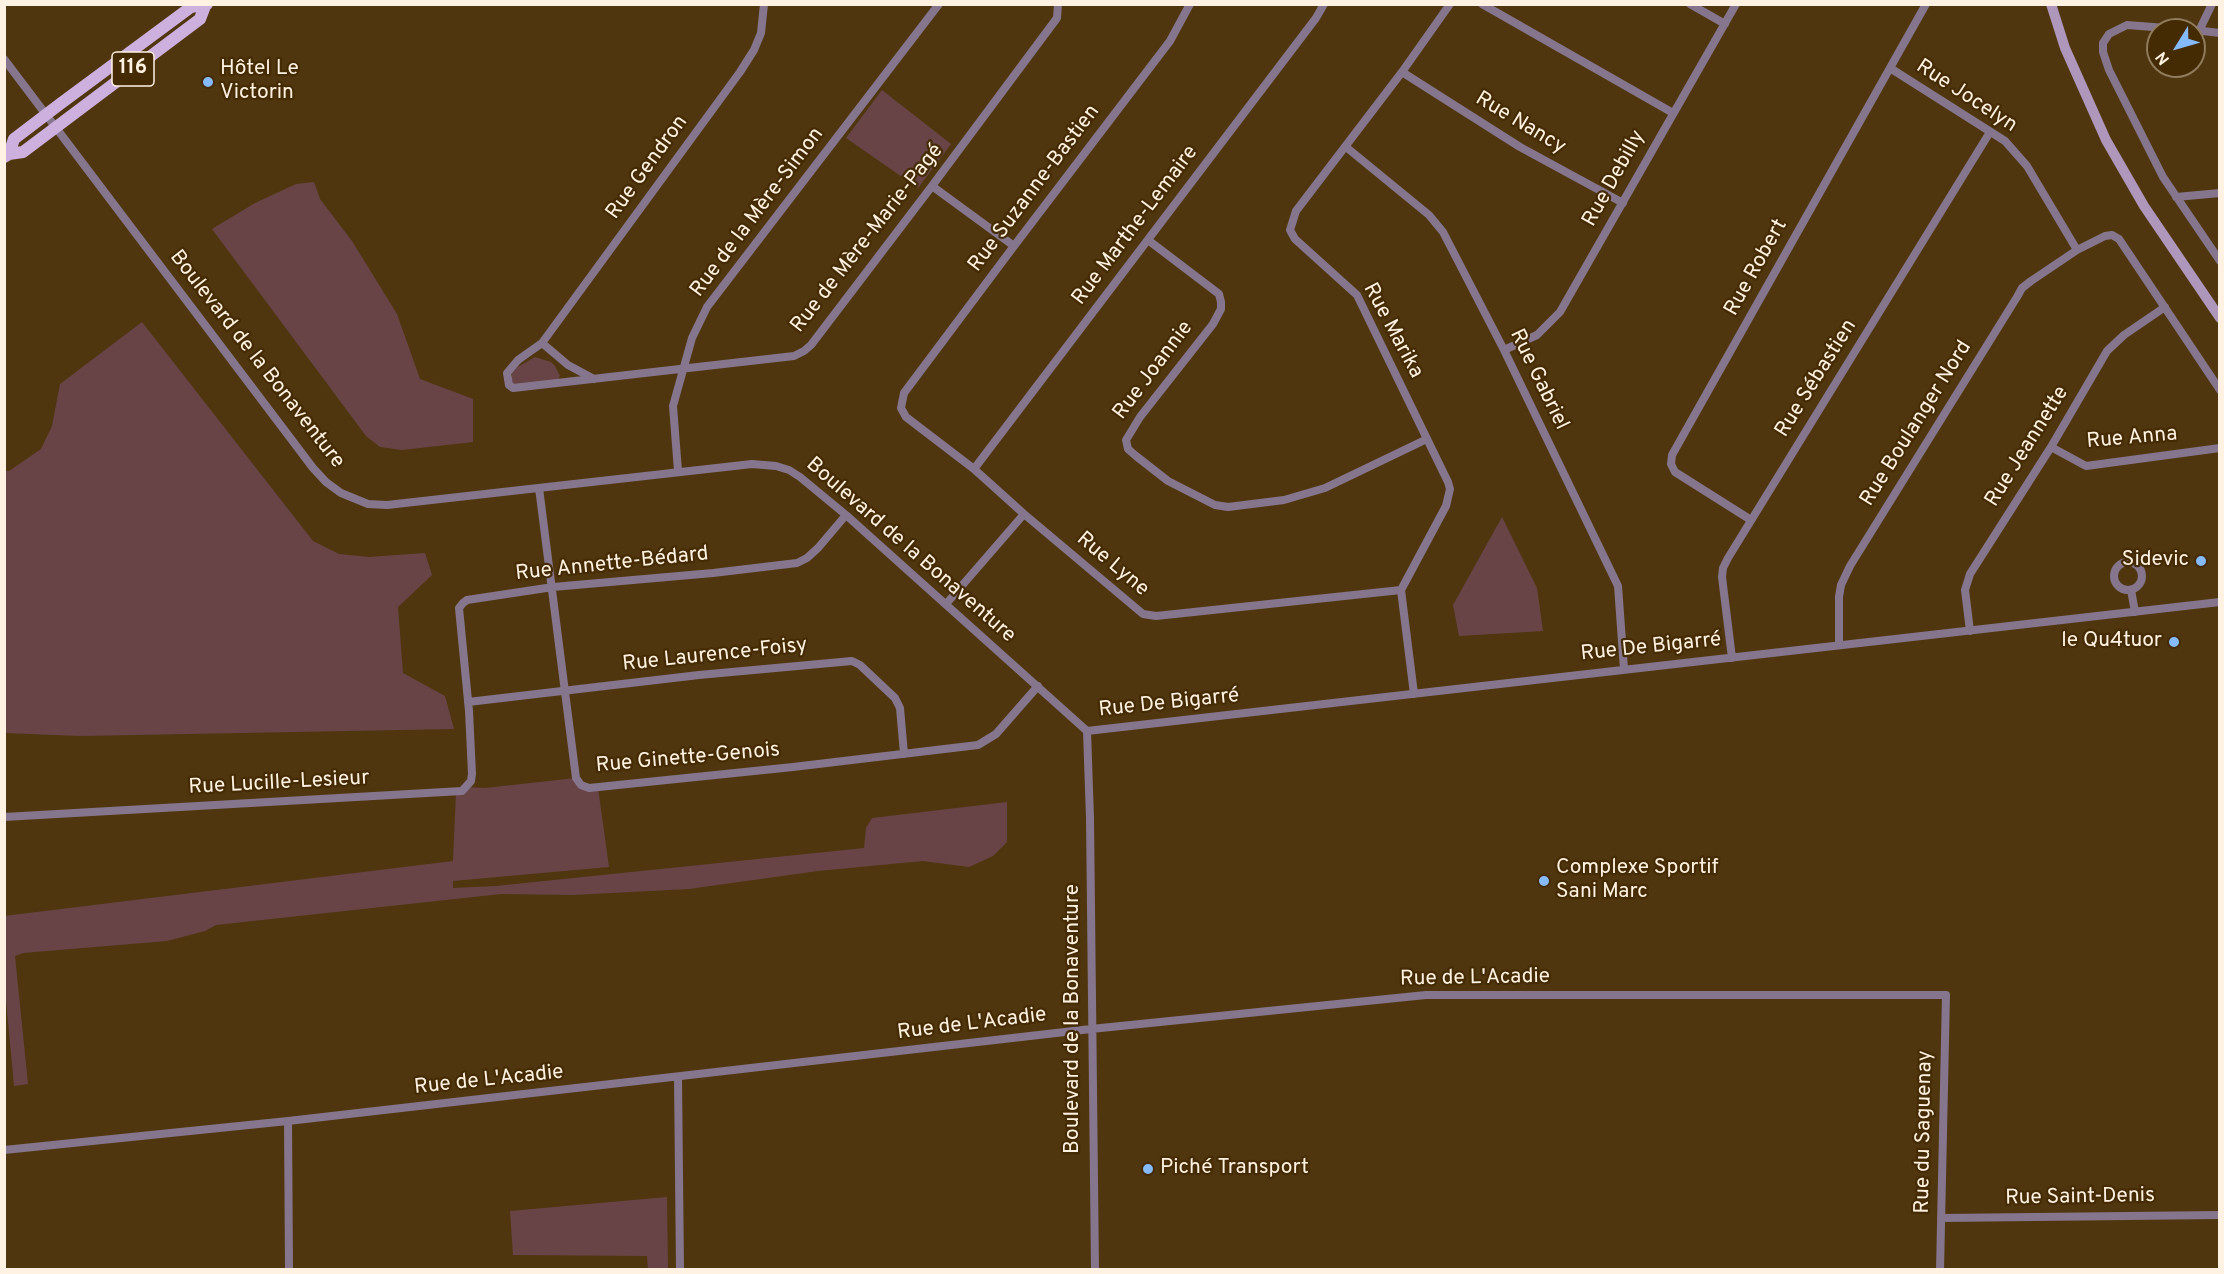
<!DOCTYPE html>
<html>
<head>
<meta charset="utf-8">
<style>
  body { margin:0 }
  #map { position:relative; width:2224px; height:1274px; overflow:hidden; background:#50360f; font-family:Overpass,sans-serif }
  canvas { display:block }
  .frame { position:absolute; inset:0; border:6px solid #fff2e3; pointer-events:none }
  .north { position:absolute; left:2146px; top:18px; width:60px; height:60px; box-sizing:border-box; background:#452b03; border:2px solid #8f7b5d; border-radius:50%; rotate:233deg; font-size:16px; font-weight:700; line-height:24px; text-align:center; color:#fff2e3 }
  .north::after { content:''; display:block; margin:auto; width:21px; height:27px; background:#85bbfb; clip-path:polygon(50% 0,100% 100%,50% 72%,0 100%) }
</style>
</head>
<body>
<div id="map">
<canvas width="2224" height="1274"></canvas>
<div class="frame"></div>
<div class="north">N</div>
</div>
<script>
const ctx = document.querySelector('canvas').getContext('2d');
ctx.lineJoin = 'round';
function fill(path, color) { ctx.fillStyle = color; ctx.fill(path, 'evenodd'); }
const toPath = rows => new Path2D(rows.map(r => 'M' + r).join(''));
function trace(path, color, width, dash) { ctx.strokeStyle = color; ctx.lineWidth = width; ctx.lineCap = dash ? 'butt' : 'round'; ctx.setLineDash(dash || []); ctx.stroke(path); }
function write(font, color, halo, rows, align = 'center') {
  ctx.font = font + ' Overpass,sans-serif'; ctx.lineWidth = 4.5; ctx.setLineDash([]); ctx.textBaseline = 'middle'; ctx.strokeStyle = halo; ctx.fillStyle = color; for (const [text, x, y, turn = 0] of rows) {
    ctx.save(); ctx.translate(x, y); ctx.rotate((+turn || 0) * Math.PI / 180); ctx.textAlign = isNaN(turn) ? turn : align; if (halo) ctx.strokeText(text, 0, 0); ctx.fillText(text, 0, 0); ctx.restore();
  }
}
const green = toPath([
  [882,90,951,144,918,188,846,138],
  [314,182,320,199,352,241,397,314,420,379,473,399,473,442,402,450,380,447,366,436,212,229,255,203,296,184],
  [142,322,313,541,339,554,369,557,425,553,432,575,398,607,403,673,445,696,454,729,80,736,5,733,5,471,9,471,41,449,52,426,60,384],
  [535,357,551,362,555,366,560,376,558,379,514,385,511,381,512,373,516,368],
  [1502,517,1537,588,1543,631,1459,636,1453,605],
  [576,778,581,785,598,788,609,867,453,881,453,888,496,886,864,848,866,828,872,818,1007,802,1007,842,993,856,969,867,923,861,818,871,689,889,572,895,501,894,216,925,205,931,167,941,23,953,15,956,28,1084,14,1086,5,989,4,916,453,861,456,793,467,787,485,788],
  [667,1197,668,1269,648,1269,647,1256,513,1255,510,1211]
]);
const street = toPath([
  [764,4,761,33,754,50,740,72,542,343,518,360,507,373,509,385,513,388,794,356,804,351,811,345,932,186,1057,18,1058,4],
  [1190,4,1170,41,1014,246,904,393,901,408,906,417,974,469,1024,514,1143,614,1156,616,1401,590],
  [1482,4,1673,113],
  [1690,4,1725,24],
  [2192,30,2127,25,2109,34,2103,43,2103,52,2109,70,2163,177,2220,261],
  [2194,30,2220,33],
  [2199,31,2212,4],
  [4,59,313,468,326,482,341,493,368,504,387,505,752,464,776,466,789,470,800,477,846,515,1087,731,1090,818,1095,1270],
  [1890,68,2005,141,2027,166,2077,250],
  [1402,72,1520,147,1623,203],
  [1346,147,1429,215,1443,232,1504,350,1618,586,1624,669],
  [932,186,1014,246],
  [2176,197,2220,193],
  [1148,240,1219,294,1221,302,1221,309,1213,324,1140,417,1126,440,1128,449,1136,456,1168,481,1215,505,1228,507,1284,500,1325,488,1427,439],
  [542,343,568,365,594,379],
  [1504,350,1537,335,1560,312,1736,4],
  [2051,447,2086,466,2220,448],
  [974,469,1316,18,1324,4],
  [678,471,673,406,692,338,707,307,939,4],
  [539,488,576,778,581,785,589,788,793,767,978,745,996,734,1038,686],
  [1751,520,1675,472,1671,464,1672,455,1926,4],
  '2114 576a14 14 0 1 1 28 0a14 14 0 1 1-28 0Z',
  [2131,590,2135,612],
  [946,604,1024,514],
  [1970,631,1965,590,1970,574,2051,447,2107,351,2124,335,2165,307],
  [1839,645,1839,597,1841,585,1850,566,2017,297,2022,288,2031,281,2077,250,2105,236,2112,235,2119,239,2220,390],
  [1732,658,1722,577,1723,568,1728,558,1990,132],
  [1414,694,1401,590,1446,506,1450,489,1448,482,1357,295,1295,239,1290,230,1296,211,1402,72,1450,4],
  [468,702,699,675,852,661,860,665,895,698,900,708,904,754],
  [1087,731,2220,602],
  [4,817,462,791,471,781,472,774,469,711,459,608,463,603,467,600,553,587,713,573,797,563,807,558,818,548,846,515],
  [678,1078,680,1270],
  [288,1121,289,1270],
  [4,1150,288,1121,1091,1029,1426,995,1946,995,1940,1270],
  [1941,1218,2220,1215]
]);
const secondary = toPath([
  [2051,4,2065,48,2106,140,2144,206,2220,318]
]);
const primary = toPath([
  [9,154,14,139,60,104,191,7,207,4],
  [4,157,9,154,23,152,200,19,205,6]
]);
const markers = [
  [208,82,6,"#85bbfb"],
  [2201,561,6,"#85bbfb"],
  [2174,642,6,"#85bbfb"],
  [1544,881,6,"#85bbfb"],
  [1148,1169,6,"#85bbfb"]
];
const shields = [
  [133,69,42]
];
const shieldNames = [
  ["116",133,69]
];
const poiNames = [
  ["Hôtel Le",220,70],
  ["Victorin",220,94],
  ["Sidevic",2189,561,"right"],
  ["le Qu4tuor",2162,642,"right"],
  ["Complexe Sportif",1556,869],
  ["Sani Marc",1556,893],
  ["Piché Transport",1160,1169]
];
const streetNames = [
  ["Rue Jocelyn",1966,97,33],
  ["Rue Nancy",1520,124,31],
  ["Rue Gendron",648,168,-54],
  ["Rue Debilly",1615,179,-61],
  ["Rue Suzanne-Bastien",1035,189,-53],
  ["Rue de la Mère-Simon",758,213,-53],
  ["Rue Marthe-Lemaire",1136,226,-53],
  ["Rue de Mère-Marie-Pagé",868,239,-52],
  ["Rue Robert",1757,268,-61],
  ["Rue Marika",1392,331,62],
  ["Boulevard de la Bonaventure",256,360,52],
  ["Rue Joannie",1154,371,-53],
  ["Rue Sébastien",1817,379,-58],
  ["Rue Gabriel",1538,380,64],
  ["Rue Boulanger Nord",1917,424,-58],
  ["Rue Anna",2132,439,-5],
  ["Rue Jeannette",2028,447,-58],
  ["Boulevard de la Bonaventure",910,551,41],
  ["Rue Annette-Bédard",612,565,-6],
  ["Rue Lyne",1112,565,40],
  ["Rue De Bigarré",1651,648,-6],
  ["Rue Laurence-Foisy",715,656,-6],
  ["Rue De Bigarré",1169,704,-6],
  ["Rue Ginette-Genois",688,759,-5],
  ["Rue Lucille-Lesieur",279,784,-3],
  ["Rue de L'Acadie",1475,979,-1],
  ["Boulevard de la Bonaventure",1074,1019,-90],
  ["Rue de L'Acadie",972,1025,-7],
  ["Rue de L'Acadie",489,1081,-6],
  ["Rue du Saguenay",1925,1132,-89],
  ["Rue Saint-Denis",2080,1198,-1]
];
fill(green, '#684447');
trace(street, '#85768d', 8);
trace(secondary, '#ae97bb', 10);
trace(primary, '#cdb0de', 12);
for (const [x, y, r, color] of markers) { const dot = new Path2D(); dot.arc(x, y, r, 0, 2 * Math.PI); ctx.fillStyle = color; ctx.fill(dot); trace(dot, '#452b03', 2); }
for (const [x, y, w] of shields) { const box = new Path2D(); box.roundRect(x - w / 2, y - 17, w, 34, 4.5); ctx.fillStyle = '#452b03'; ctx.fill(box); trace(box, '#fff2e3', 1.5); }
write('bold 20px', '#fff2e3', null, shieldNames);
write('21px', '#fff2e3', '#452b03', poiNames, 'left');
write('21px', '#fff2e3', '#452b03', streetNames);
</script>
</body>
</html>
